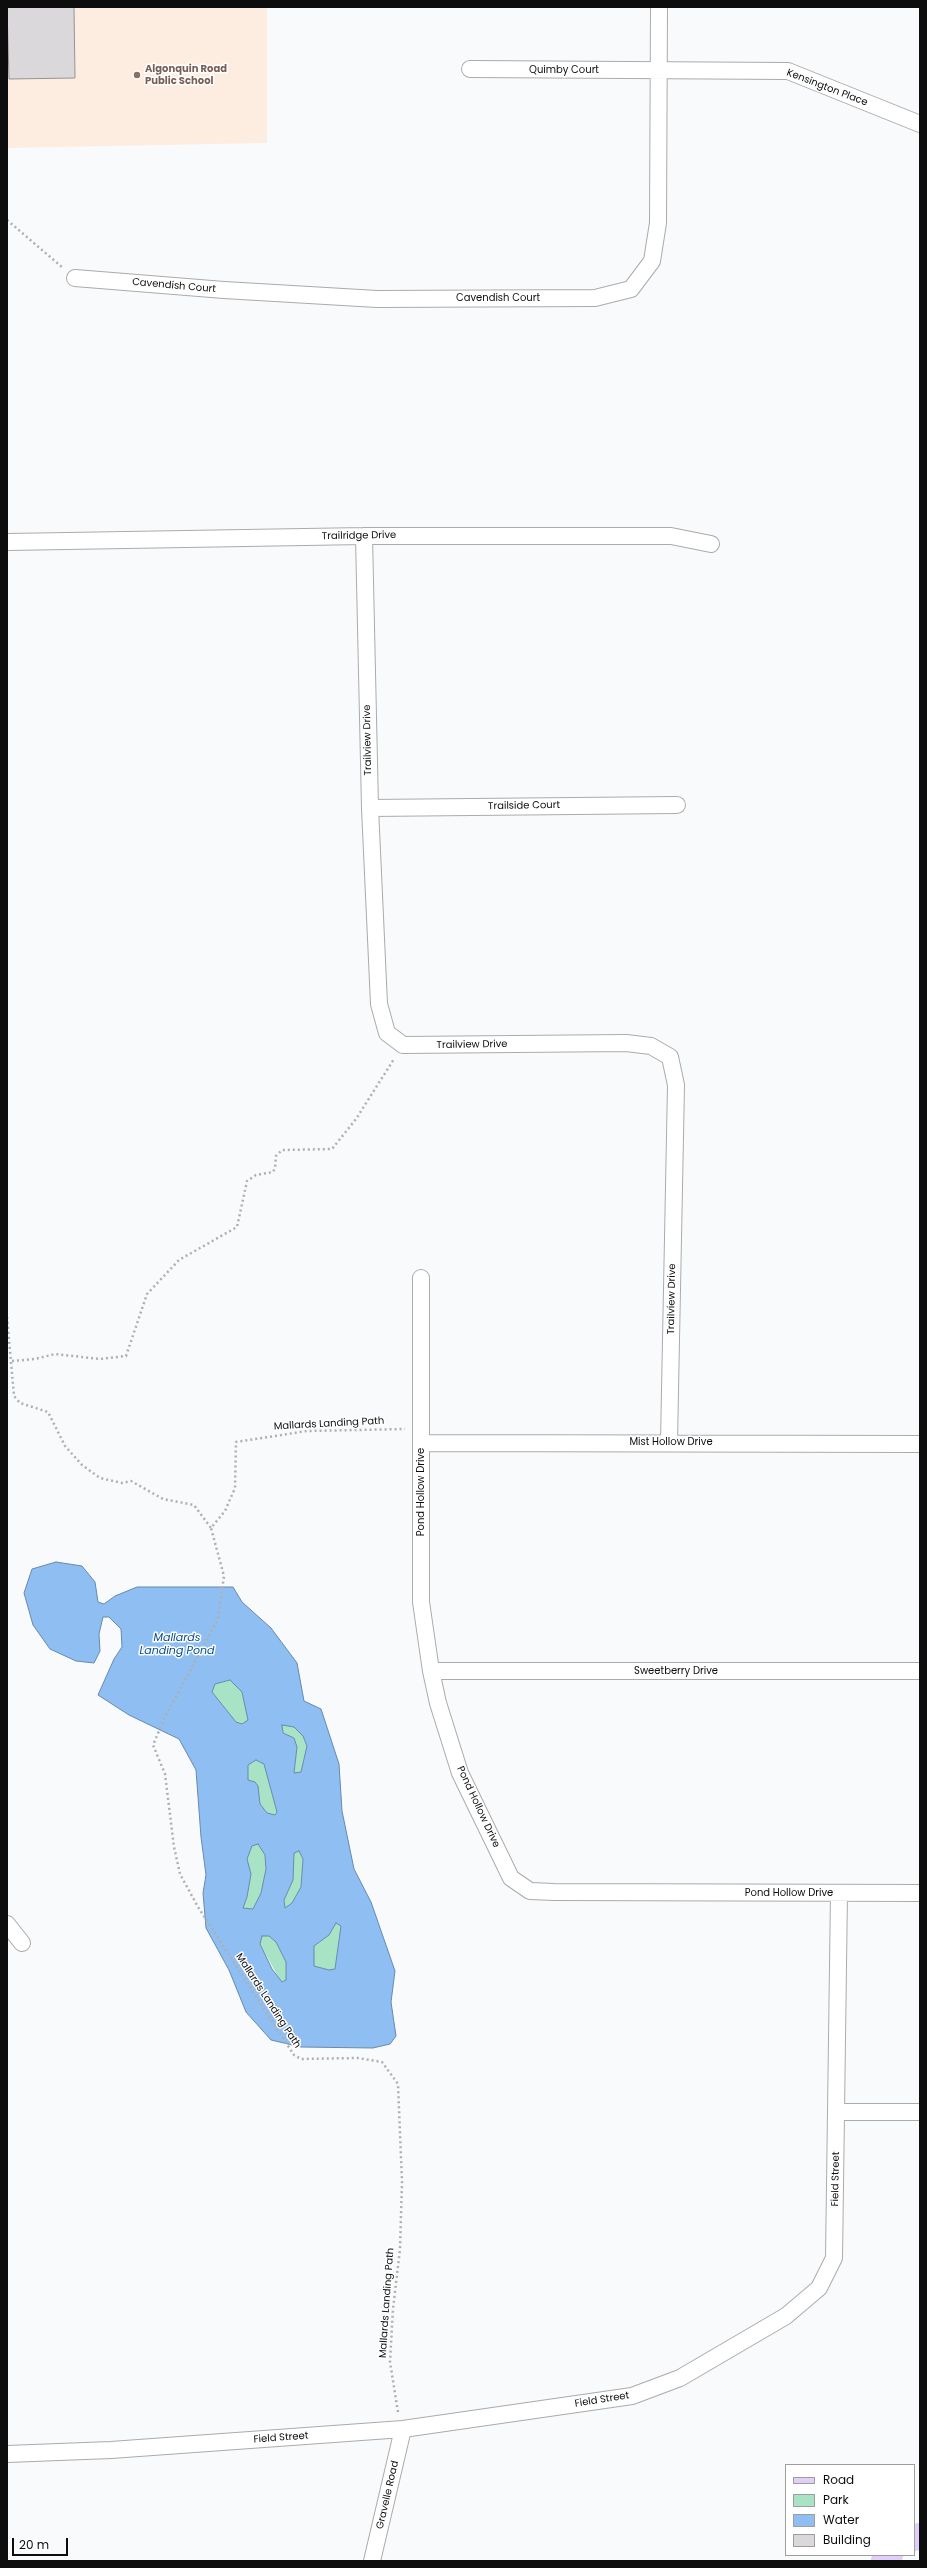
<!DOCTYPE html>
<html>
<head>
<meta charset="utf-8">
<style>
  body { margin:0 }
  #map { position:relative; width:927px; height:2568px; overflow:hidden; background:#f9fafc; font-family:Poppins,sans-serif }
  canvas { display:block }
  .frame { position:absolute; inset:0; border:8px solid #0d0d0e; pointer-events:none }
  .legend { position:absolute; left:785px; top:2464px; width:130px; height:92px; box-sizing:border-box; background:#fff; border:1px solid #9e9e9f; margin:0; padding:5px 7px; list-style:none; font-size:12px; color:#0d0d0e }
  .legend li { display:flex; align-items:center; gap:8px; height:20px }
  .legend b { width:20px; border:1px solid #9e9e9f }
  .scale { position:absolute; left:12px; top:2538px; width:56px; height:18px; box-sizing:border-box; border:2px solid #0d0d0e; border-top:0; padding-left:5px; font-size:12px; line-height:14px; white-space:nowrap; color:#0d0d0e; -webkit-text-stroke:3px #fff; paint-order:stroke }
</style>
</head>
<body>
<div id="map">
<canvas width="927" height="2568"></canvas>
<div class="frame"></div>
<ul class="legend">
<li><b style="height:5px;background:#e1cefa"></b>Road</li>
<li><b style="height:11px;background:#a9e3c5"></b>Park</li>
<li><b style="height:11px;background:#8ebef2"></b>Water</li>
<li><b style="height:11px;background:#dad8da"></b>Building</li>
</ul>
<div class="scale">20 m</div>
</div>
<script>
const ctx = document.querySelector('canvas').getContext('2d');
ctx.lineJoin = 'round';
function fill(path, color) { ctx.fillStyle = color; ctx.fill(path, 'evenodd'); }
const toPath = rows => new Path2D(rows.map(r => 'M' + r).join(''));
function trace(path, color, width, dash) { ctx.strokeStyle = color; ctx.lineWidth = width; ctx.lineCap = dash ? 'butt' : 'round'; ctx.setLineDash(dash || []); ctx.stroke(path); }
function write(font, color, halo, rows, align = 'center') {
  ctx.font = font + ' Poppins,sans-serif'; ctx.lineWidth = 3; ctx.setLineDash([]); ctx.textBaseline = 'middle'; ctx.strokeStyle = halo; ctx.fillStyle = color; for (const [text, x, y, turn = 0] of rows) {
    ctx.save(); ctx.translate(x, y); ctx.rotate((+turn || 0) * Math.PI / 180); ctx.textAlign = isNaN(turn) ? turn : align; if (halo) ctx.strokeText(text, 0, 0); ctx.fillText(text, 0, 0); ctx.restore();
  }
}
const education = toPath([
  [7,7,267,7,267,143,7,148]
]);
const green = toPath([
  [230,1680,242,1692,249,1720,242,1724,236,1722,212,1692,215,1684],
  [282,1725,294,1727,303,1736,307,1746,301,1772,294,1774,297,1747,294,1738,283,1733],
  [256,1760,264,1764,277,1812,275,1815,267,1813,260,1804,257,1786,255,1782,248,1780,248,1765],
  [258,1844,265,1855,266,1869,261,1893,253,1909,242,1908,247,1897,251,1874,247,1859,252,1846],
  [299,1851,303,1859,301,1887,292,1903,285,1909,284,1900,293,1880,294,1853],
  [336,1923,341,1926,335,1969,329,1970,314,1966,314,1946,329,1935],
  [262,1935,269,1935,276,1942,286,1962,286,1980,281,1982,260,1944]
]);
const water = toPath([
  [56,1562,82,1566,95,1582,98,1602,104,1604,115,1596,137,1587,233,1587,242,1602,271,1628,297,1663,304,1701,321,1709,339,1764,342,1811,354,1869,371,1902,395,1971,391,2002,396,2036,390,2044,373,2048,301,2047,271,2040,246,2012,229,1970,206,1928,203,1893,206,1875,201,1837,196,1770,179,1739,129,1715,98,1695,114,1659,122,1647,121,1629,109,1617,103,1617,99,1634,100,1651,94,1663,76,1661,50,1649,33,1625,24,1593,32,1569,56,1562],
  [230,1680,242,1692,248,1720,242,1724,236,1722,212,1692,215,1684,230,1680],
  [282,1725,294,1727,303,1736,307,1746,301,1772,294,1773,297,1747,294,1738,283,1733,282,1725],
  [256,1760,264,1764,277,1812,275,1815,267,1813,260,1804,258,1786,255,1782,248,1780,248,1765,256,1760],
  [258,1844,265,1855,266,1869,261,1893,253,1909,243,1908,247,1897,251,1874,247,1859,252,1846,258,1844],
  [299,1851,303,1859,301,1887,292,1903,285,1908,284,1900,293,1880,294,1853,299,1851],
  [336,1923,341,1926,335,1969,329,1970,314,1966,314,1946,329,1935,336,1923],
  [262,1936,269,1936,276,1942,286,1962,286,1980,282,1982,272,1969,260,1944,262,1936]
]);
const building = toPath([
  [7,7,74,7,75,78,9,79,7,7]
]);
const path = toPath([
  [7,220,63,268],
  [7,1317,14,1396,20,1403,48,1412,65,1446,82,1465,100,1478,122,1483,131,1481,163,1499,194,1505,211,1528],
  [12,1361,35,1359,55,1354,100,1359,126,1356,147,1294,179,1260,237,1227,247,1181,256,1175,273,1172,275,1168,276,1156,282,1150,332,1149,356,1119,394,1059],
  [398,2412,390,2362,393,2309,400,2249,402,2182,398,2084,382,2062,358,2058,301,2059,294,2055,198,1907,180,1874,174,1847,165,1774,153,1745,165,1717,218,1619,224,1576,211,1528,225,1511,235,1488,236,1442,307,1431,405,1429]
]);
const street = toPath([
  [470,69,788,71,920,124],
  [75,278,224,290,377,299,595,298,631,289,652,261,658,223,659,7],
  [364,536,370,808,379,1004,387,1033,403,1045,626,1043,651,1046,670,1057,676,1085,669,1442],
  [7,542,364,536,671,536,711,544],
  [370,808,677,805],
  [421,1278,421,1602,431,1671,438,1703,460,1773,511,1878,530,1891,554,1892,920,1893],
  [421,1443,920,1444],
  [431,1671,920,1671],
  [7,1924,22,1943],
  [838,2112,920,2112],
  [7,2454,111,2450,403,2429,632,2396,680,2378,786,2316,819,2288,834,2258,839,1893],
  [372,2561,403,2429]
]);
const primary = toPath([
  [914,2539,920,2535],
  [883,2561,891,2555]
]);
const markers = [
  [137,75,4,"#8d6e63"]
];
const educationNames = [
  ["Algonquin Road",145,69],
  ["Public School",145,81]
];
const streetNames = [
  ["Quimby Court",564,70],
  ["Kensington Place",827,88,21],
  ["Cavendish Court",174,286,5],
  ["Cavendish Court",498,298],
  ["Trailridge Drive",359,536,-1],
  ["Trailview Drive",368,740,-91],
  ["Trailside Court",524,806,-1],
  ["Trailview Drive",472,1045,-1],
  ["Trailview Drive",672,1299,-89],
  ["Mallards Landing Path",329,1424,-3],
  ["Mist Hollow Drive",671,1442],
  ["Pond Hollow Drive",421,1492,-90],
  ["Sweetberry Drive",676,1671],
  ["Pond Hollow Drive",478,1807,65],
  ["Pond Hollow Drive",789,1893],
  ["Mallards Landing Path",268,2001,57],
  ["Field Street",836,2179,-89],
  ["Mallards Landing Path",387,2303,-86],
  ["Field Street",602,2400,-9],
  ["Field Street",281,2438,-4],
  ["Gravelle Road",388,2495,-77]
];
const waterNames = [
  ["Mallards",177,1638],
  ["Landing Pond",177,1651]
];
fill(education, '#fdede1');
fill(green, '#a9e3c5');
fill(water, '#8ebef2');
trace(water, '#6789ae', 1);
fill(building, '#dad8da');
trace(building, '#969495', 1);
trace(street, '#aaabad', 18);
trace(primary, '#d3d3d4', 24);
trace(path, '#aeafb0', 2.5, [2, 3]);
trace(street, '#fff', 16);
trace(primary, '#e1cefa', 22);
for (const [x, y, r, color] of markers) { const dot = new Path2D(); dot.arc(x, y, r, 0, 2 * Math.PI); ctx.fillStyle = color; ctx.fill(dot); trace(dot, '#fff', 1.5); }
write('bold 10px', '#785e54', '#fff', educationNames, 'left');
write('10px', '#0d0d0e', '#fff', streetNames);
write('italic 11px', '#074b85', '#fff', waterNames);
</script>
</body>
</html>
